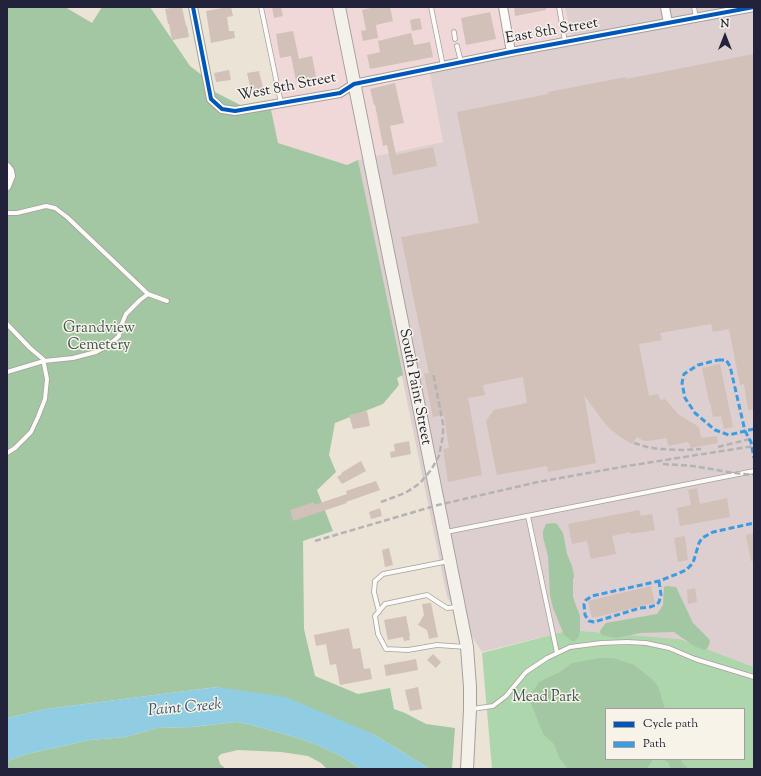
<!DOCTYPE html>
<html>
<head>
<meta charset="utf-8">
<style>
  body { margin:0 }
  #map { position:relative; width:761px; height:776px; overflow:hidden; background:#ebe3d6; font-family:"Sorts Mill Goudy",serif }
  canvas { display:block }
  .frame { position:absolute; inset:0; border:8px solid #22223b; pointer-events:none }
  .legend { position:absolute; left:605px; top:708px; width:140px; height:52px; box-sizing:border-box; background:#f7f3e8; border:1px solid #a29fa3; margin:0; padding:5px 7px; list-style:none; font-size:12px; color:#22223b }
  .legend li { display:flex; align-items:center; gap:8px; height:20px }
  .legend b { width:20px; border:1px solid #a29fa3 }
  .north { position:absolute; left:705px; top:16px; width:40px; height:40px; -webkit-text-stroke:3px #f7f3e8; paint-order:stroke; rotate:0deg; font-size:11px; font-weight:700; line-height:16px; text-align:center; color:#22223b }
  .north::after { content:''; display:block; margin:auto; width:14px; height:18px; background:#22223b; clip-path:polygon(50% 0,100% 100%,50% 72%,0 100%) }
</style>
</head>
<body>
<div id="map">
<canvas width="761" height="776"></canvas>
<div class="frame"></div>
<ul class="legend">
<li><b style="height:5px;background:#0057b8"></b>Cycle path</li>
<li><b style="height:5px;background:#3c9ce2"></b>Path</li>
</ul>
<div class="north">N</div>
</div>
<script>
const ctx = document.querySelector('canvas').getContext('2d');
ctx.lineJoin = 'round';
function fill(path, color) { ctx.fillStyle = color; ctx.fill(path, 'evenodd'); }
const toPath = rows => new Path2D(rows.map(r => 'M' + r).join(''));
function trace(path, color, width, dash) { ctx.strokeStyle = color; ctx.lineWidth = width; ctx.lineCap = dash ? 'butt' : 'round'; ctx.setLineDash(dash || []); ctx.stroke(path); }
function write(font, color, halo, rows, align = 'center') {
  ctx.font = font + ' "Sorts Mill Goudy",serif'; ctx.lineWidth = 3; ctx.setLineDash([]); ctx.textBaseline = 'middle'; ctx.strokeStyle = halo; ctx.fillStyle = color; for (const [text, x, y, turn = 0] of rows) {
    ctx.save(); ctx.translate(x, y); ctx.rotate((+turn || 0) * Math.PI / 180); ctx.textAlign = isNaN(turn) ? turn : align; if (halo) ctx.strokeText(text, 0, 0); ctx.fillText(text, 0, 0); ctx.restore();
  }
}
const built = toPath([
  [261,7,565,7,572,41,429,69,443,142,358,160,324,178,278,146,270,105,281,103]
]);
const industrial = toPath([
  [565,7,754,7,754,667,680,639,570,630,482,652,447,597,358,160,443,142,429,69,572,40]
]);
const green = toPath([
  [570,630,680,639,754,667,754,769,492,769,482,653],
  [606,709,744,709,744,759,606,759]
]);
const forest = toPath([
  [7,7,65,7,92,23,102,7,150,7,190,66,207,79,209,89,248,109,270,105,278,143,347,165,358,160,403,375,397,378,399,385,383,404,335,423,329,455,336,472,317,490,333,531,303,541,304,629,315,676,358,694,390,688,394,709,405,713,426,724,455,728,452,769,430,769,373,734,217,687,46,709,7,718],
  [554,523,557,524,563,533,567,554,572,566,574,576,573,579,573,597,575,603,580,616,580,630,579,636,575,641,572,641,564,635,553,608,550,595,548,556,543,537,543,531,546,524],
  [667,586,676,587,693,623,709,639,710,642,707,649,704,650,694,646,674,632,640,633,616,638,602,635,600,632,601,629,606,623,657,614,663,605,664,587],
  [600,658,613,658,634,665,653,680,658,686,665,709,606,709,606,759,653,759,647,769,568,769,559,757,554,744,543,734,530,701,533,691,539,682,560,672,572,663],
  [236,722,248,724,298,738,315,744,341,756,361,769,327,769,321,763,308,756,281,752,238,750,221,754,218,757,220,764,226,769,7,769,7,761,27,754,90,740,126,737,157,728,192,727],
  [663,759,681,759,682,763,689,769,671,769,668,762]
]);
const water = toPath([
  [217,687,286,697,373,734,430,769,361,769,341,756,315,744,298,738,248,724,236,722,191,727,157,728,126,737,90,740,27,754,7,761,7,718,46,709]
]);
const building = toPath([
  [177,7,182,7,186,26,187,26,189,37,172,40,169,24,168,24,165,9],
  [228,7,231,7,233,16,227,17,229,31,234,31,235,38,211,43,206,11],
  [272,7,281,7,283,16,274,18],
  [375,7,390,7,393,21,376,25,378,38,363,41,361,31,366,30,362,10],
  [514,7,546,7,546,10,515,16],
  [490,12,496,39,466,45,461,18],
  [420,18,422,29,412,31,410,20],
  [293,31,299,59,312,56,316,77,296,81,291,56,280,58,276,34],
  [411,33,414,45,430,42,433,57,370,69,367,55,380,52,378,41],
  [754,54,754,409,748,410,744,384,740,385,729,329,713,332,711,324,660,333,662,340,639,344,649,396,658,394,660,400,665,399,679,415,699,427,701,438,717,436,718,443,691,448,688,442,668,446,667,438,649,441,644,441,637,437,632,444,622,438,610,429,603,421,584,395,596,463,548,472,547,466,497,475,486,421,494,410,527,403,523,377,483,385,485,395,468,398,482,475,448,482,443,449,449,448,444,415,433,417,424,374,429,373,401,237,479,223,457,112,548,94,548,92,626,77,626,79],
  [229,70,231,80,216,82,214,73],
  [259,71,263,88,251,91,247,73],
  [395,83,404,123,390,126,396,155,433,147,437,166,393,175,387,145,383,146,375,105,374,105,370,89],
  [720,364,733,427,724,429,721,416,713,417,710,402,709,402,702,368],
  [367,411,370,426,353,429,349,415],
  [409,441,411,454,391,458,390,452,395,451,394,444],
  [361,461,366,471,342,484,337,477,342,474,341,473],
  [376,481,380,490,346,502,347,503,293,521,290,510,314,502,314,505,347,494,346,491],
  [697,488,700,504,727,498,730,517,680,526,677,508,691,505,688,490],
  [380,508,382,516,371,519,369,512],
  [639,510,641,516,652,514,655,530,630,534,630,532,612,536,616,554,591,559,587,541,572,544,568,524],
  [754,533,754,561,751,561,746,535],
  [685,536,688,560,678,562,674,538],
  [389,548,393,565,385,567,382,550],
  [651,586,655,603,592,618,588,601],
  [695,588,697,602,688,604,687,590],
  [431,603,438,637,429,639,427,630,418,625,424,615,422,604],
  [406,616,410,636,409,636,410,640,404,641,403,637,388,640,384,620],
  [349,628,353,649,360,648,364,669,370,668,372,679,340,685,336,664,330,665,326,644,316,646,314,635],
  [433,654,441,662,436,668,427,660],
  [416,659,418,670,386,676,384,665],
  [418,687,422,709,410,711,405,690]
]);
const lane = toPath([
  [261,7,281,103],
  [431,7,443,66],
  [559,7,565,42],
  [694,7,696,18],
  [454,32,455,39],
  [457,46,461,62],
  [7,213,17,213,46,206,55,208,67,217,148,294,167,301],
  [7,324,30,348,43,359,47,379,45,399,38,417,31,432,15,448,7,453],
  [7,372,44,361,73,358,96,352,109,345,119,336,121,326,126,314,140,300,148,294],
  [528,516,557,653],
  [446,532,754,471],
  [458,607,447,608,427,595,385,604,375,616,378,634,386,649,408,650,437,645,466,647],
  [379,612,374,592,375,581,383,574,449,561],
  [472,709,493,706,506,696,526,672,547,658,570,647,601,643,627,642,646,643,669,648,695,659,754,677]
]);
const street = toPath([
  [193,7,211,99,222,109,235,111,340,93,354,84,511,52,754,7],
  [503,7,511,52],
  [665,7,668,23],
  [7,167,10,171,11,176,7,186]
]);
const secondary = toPath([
  [339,7,467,647,470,687,470,710,467,769]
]);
const rail = toPath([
  [634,443,647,447,659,449,684,450,701,449],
  [718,447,754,438],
  [663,464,693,466,734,473,754,475],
  [381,502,405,493,413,488,420,483,431,470,439,456,443,435,443,424,433,372],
  [315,541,438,505,538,482,627,466,754,446]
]);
const quiet = toPath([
  [718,360,726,360,730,366,745,431,729,435,715,430,695,413,685,398,682,383,684,374,698,365,718,360],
  [754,429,745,431,751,442,754,458],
  [659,581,661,595,659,602,656,605,650,607,640,608,594,622,589,621,585,615,584,604,586,600,592,596,659,581,677,574,686,570,693,563,699,543,702,538,713,532,754,523]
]);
const cycleway = toPath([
  [193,7,211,99,222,109,235,111,340,93,354,84,511,52,754,7]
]);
const streetNames = [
  ["East 8th Street",552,32,-10],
  ["West 8th Street",287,88,-11],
  ["South Paint Street",414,387,79]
];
const parkNames = [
  ["Grandview",99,329],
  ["Cemetery",99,346],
  ["Mead Park",546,698]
];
const waterNames = [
  ["Paint Creek",185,709,-5]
];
fill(built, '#f1d8d8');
fill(industrial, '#ddced0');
fill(green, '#aed6ad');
fill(forest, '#a2c7a2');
fill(water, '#91cde2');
fill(building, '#d1c1b8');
trace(lane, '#a5a09c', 5.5);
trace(street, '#a5a09c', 10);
trace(secondary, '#a5a09c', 14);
trace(lane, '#fcfbf9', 4);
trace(street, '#fcfbf9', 8);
trace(secondary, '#f4f1ea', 12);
trace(rail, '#b4b3b4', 2.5, [6, 3]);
trace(quiet, '#3c9ce2', 3, [6, 3]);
trace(cycleway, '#0057b8', 4);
write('15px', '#22223b', '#f7f3e8', streetNames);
write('15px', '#3d5553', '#f7f3e8', parkNames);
write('italic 16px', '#38526f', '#f7f3e8', waterNames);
</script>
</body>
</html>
